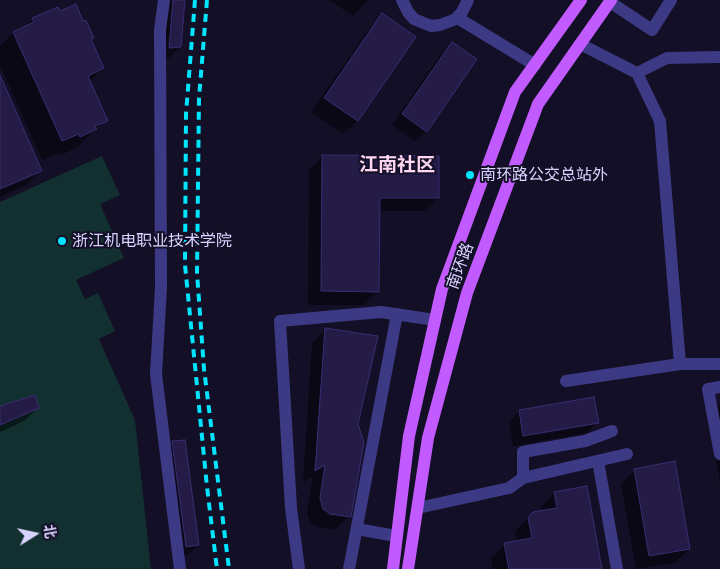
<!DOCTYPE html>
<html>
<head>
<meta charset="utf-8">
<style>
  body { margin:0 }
  #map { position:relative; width:720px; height:569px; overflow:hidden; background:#130f26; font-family:"Exo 2","Noto Sans SC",sans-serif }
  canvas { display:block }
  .north { position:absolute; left:10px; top:509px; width:50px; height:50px; -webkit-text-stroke:4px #130f26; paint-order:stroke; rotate:80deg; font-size:14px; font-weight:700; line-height:20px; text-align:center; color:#d9d4ff }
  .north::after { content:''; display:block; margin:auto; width:18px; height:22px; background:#d9d4ff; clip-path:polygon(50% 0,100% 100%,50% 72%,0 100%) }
</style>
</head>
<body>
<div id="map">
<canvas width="720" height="569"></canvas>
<div class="north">北</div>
</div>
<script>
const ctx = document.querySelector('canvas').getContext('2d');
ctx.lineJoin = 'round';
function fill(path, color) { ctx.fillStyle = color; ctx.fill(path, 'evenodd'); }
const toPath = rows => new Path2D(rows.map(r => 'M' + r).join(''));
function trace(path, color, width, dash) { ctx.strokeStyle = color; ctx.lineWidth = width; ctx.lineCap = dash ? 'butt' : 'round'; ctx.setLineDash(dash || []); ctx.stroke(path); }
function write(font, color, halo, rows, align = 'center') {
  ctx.font = font + ' "Exo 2","Noto Sans SC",sans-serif'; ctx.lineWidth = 4; ctx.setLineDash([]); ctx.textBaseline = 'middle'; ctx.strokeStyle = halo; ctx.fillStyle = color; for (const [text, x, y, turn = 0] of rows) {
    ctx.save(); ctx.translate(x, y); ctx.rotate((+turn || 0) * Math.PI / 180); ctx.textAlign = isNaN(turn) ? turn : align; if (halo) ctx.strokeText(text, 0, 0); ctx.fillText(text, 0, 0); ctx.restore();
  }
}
const green = toPath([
  [102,156,120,195,100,204,124,258,76,280,85,299,98,293,115,331,99,339,135,420,151,569,0,569,0,202]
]);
const shadow = toPath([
  [164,0,184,0,180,47,169,58,159,58],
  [329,0,368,0,353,16],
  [57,8,59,12,90,39,103,68,89,82,106,120,76,148,61,155,60,152,42,160,0,65,0,46,13,33,24,28,33,19],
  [382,15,414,37,357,121,343,134,311,112,369,29],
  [452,44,426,131,415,141,392,125,441,54],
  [0,78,40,171,26,185,0,197],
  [323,156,438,198,424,211,379,211,378,291,364,305,308,305,309,170],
  [325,330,349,516,336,529,317,527,310,523,307,512,313,476,303,482,312,343],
  [720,405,720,481,708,417],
  [0,408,38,408,24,421,0,432],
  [519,411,597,422,587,433,513,446,509,422],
  [173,442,198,545,187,555,175,557,162,453],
  [635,470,689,549,675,563,636,569,621,484],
  [554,493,601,569,493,569,491,558,505,545,517,542,515,533,516,530,530,516,542,512,541,507]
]);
const building = toPath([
  [173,0,185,0,181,47,169,48,173,0],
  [76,4,83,21,86,20,94,38,91,39,104,68,88,76,108,121,95,126,97,129,80,137,79,134,62,141,13,32,34,22,32,18,58,7,60,11,76,4],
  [382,13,416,37,358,121,324,98,382,13],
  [452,42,477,59,427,132,402,114,452,42],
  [0,75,42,171,0,189,0,75],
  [322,155,439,156,439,198,380,198,379,292,321,291,322,155],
  [325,328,378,336,358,424,364,442,351,517,330,514,323,509,320,498,325,465,315,471,325,328],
  [35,395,39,408,0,425,0,406,35,395],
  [594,397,599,423,523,436,519,410,594,397],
  [185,440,199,545,186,547,172,441,185,440],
  [675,461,690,549,649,556,634,469,675,461],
  [587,486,602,569,509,569,504,543,532,538,528,518,530,515,533,512,557,508,554,492,587,486]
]);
const minor = toPath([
  [164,0,160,30,161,287,156,374,180,569],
  [402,0,408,12,414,19,431,26,440,25,456,19,462,12,468,0],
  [610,2,652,30,671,0],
  [458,16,461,20,535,65],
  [580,44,637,73,660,121,680,364],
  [637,73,667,58,720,57],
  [566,381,680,364,720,364],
  [720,387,708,389,720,454],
  [598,461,617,569],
  [523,478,627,454],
  [418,508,509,488,523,478,523,452,585,441,612,431],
  [357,529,396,536],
  [299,569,291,508,280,321,381,312,435,320],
  [349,569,397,314]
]);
const major = toPath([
  [393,569,409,436,442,289,515,92,581,0],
  [408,569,428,438,467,293,538,104,611,0]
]);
const rail = toPath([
  [195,0,186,114,185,265,207,487,217,569],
  [207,0,199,98,197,273,204,369,229,569]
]);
const markers = [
  [470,175,5,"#00e5ff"],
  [62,241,5,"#00e5ff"]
];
const poiNames = [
  ["南环路公交总站外",480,175],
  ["浙江机电职业技术学院",72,241]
];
const streetNames = [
  ["南环路",460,266,-70]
];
const quarterNames = [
  ["江南社区",397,165]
];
fill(green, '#12302f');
fill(shadow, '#0007');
fill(building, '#241b47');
trace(building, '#3b2d73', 1);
trace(minor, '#3d3a85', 12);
trace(major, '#c25bff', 12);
trace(rail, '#00e5ff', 4, [8, 6]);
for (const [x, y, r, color] of markers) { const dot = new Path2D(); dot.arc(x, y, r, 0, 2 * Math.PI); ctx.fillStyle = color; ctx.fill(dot); trace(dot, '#130f26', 2); }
write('16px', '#d9d4ff', '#130f26', poiNames, 'left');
write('16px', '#d9d4ff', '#130f26', streetNames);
write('bold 19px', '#ffd6f0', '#130f26', quarterNames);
</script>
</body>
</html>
